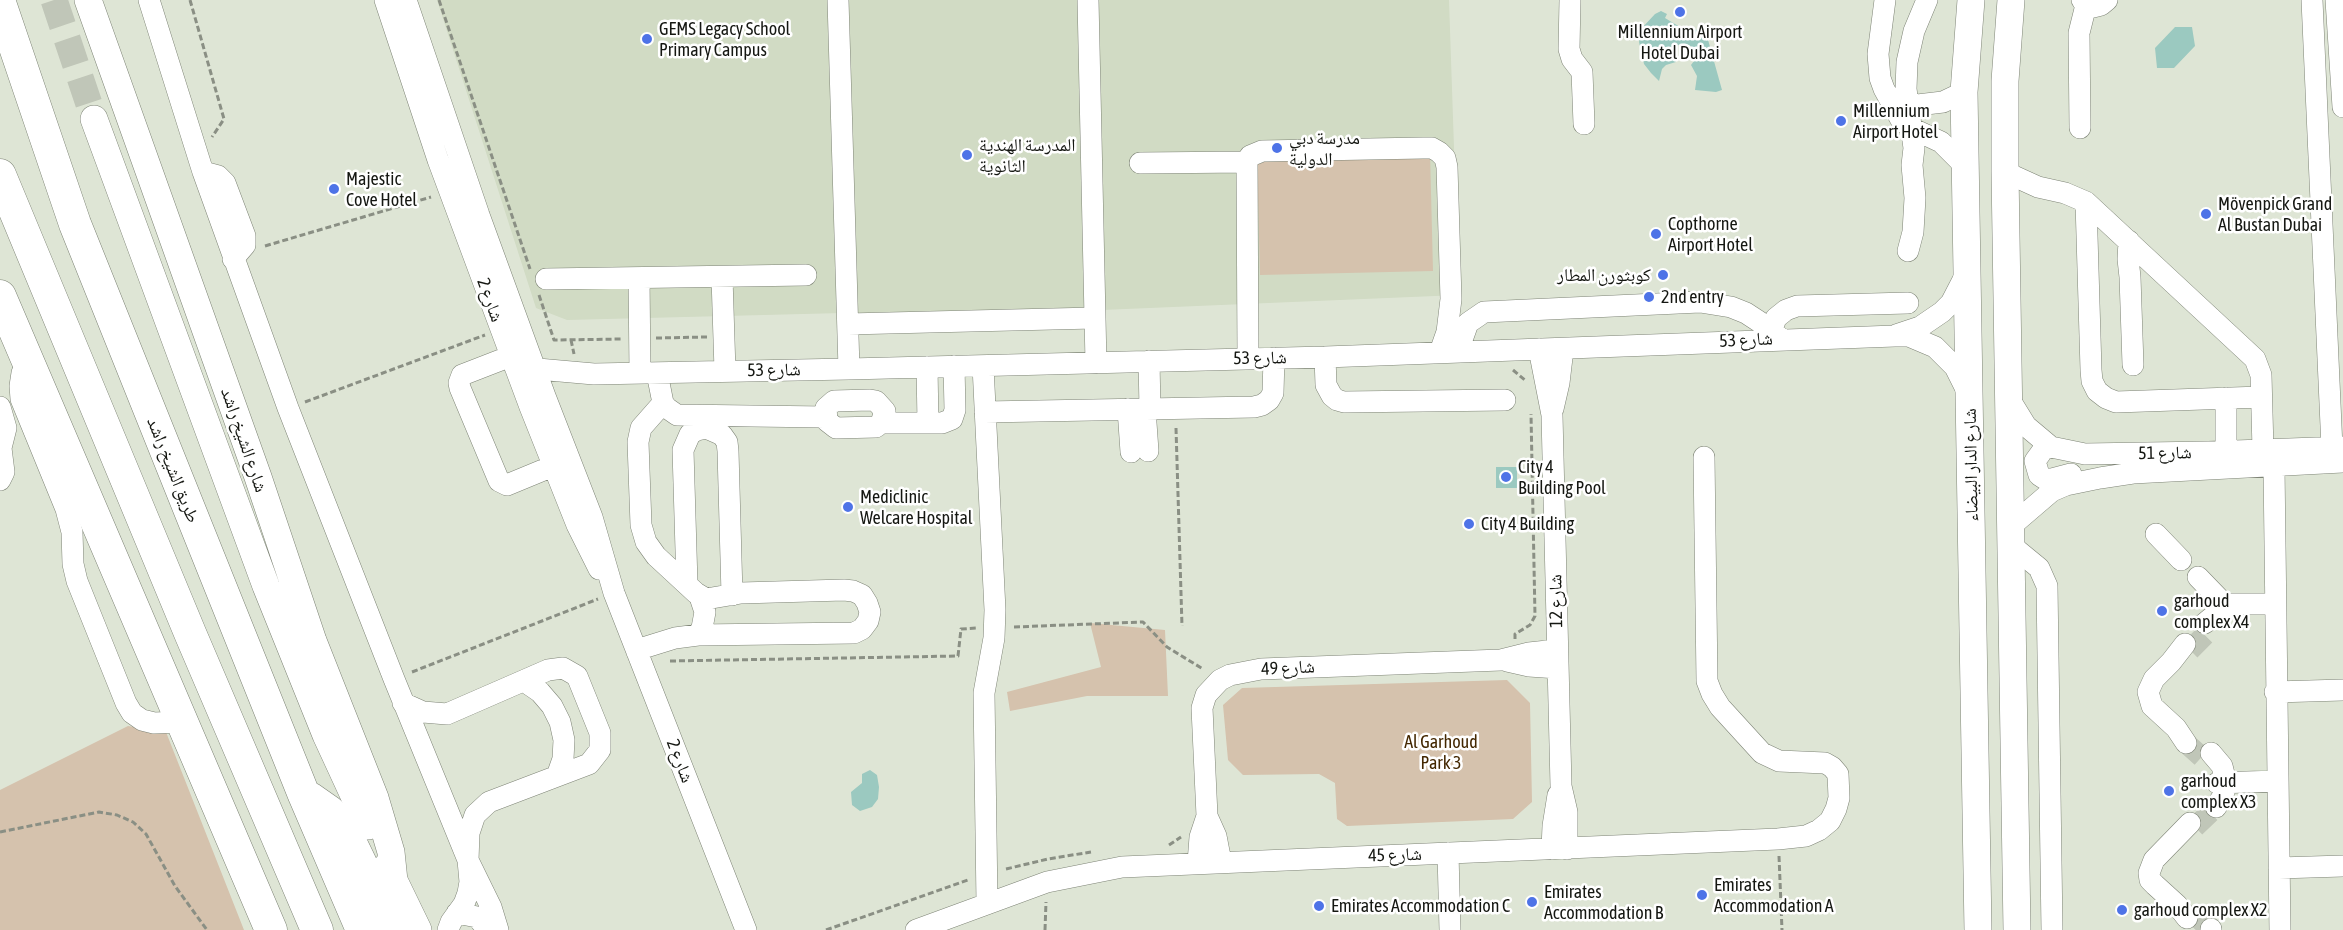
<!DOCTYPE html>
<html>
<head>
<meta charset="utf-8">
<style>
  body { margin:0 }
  canvas { display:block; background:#dee5d5 }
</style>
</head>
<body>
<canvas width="2343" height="930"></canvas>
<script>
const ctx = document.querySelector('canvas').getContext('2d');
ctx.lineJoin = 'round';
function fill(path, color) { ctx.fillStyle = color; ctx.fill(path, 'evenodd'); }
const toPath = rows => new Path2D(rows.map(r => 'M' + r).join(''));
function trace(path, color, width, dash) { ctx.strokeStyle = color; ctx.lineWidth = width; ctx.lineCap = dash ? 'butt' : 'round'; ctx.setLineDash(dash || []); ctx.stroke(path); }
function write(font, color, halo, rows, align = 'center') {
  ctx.font = font + ' "Asap Condensed","Noto Naskh Arabic",sans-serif'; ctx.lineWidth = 5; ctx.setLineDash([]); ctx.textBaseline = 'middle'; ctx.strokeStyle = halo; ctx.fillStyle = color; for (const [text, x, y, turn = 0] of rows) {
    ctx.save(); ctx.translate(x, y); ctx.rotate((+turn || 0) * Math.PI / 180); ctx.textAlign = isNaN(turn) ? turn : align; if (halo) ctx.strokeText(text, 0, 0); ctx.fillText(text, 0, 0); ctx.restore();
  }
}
const built = toPath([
  [437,0,1449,0,1459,295,1102,310,843,313,567,320,536,308]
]);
const green = toPath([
  [1430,153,1433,271,1260,275,1257,158],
  [1090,623,1165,630,1168,696,1087,696,1010,711,1007,692,1101,667],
  [1507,680,1530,703,1532,802,1513,819,1347,826,1337,819,1335,783,1319,774,1243,775,1228,760,1223,705,1242,688],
  [128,726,166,732,244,930,0,930,0,790]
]);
const water = toPath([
  [1661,11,1667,14,1665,18,1680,27,1689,30,1705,29,1722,90,1716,92,1695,90,1697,76,1691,65,1694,61,1695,50,1689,45,1678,45,1675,48,1673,55,1676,62,1666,65,1662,69,1659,81,1651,73,1644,64,1639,42,1641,29,1655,14],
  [2175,27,2192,27,2195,46,2174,68,2157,68,2155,48],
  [1496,467,1517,467,1517,488,1496,488],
  [870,770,877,775,879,787,878,799,872,807,860,811,852,805,851,792,862,783,862,774]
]);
const minorTunnel = toPath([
  [2190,650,2211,629],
  [2186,743,2205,760],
  [2195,827,2216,807],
  [2192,913,2211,929]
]);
const majorTunnel = toPath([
  [54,0,94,119]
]);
const path = toPath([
  [190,0,224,119,212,137],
  [439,0,530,269],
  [265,246,431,197],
  [539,295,554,340,623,339],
  [656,338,707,337],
  [571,340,574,354],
  [1513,370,1526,381],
  [305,402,485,335],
  [1176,428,1182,626],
  [1014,627,1143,622,1167,647,1203,669],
  [1515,639,1515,634,1530,625,1535,616,1531,414],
  [670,661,958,656,961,629,977,628],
  [412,672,598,599],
  [0,832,99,812,117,815,133,822,146,834,175,886,207,930],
  [1169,845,1181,837],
  [1779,856,1782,930],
  [1006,869,1048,859,1091,852],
  [826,930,968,880],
  [1045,930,1046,902]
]);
const minor = toPath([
  [149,0,203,172,288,408,394,679,468,860,491,907,498,930],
  [385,0,438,160,530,407,577,525,599,569],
  [406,0,479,215,545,396,592,517,614,593,746,930],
  [838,0,849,369],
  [1088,0,1096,363],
  [1570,0,1569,49,1572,59,1582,72,1584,124],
  [1885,0,1878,54,1880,78,1884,89,1901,120,1911,128,1941,142,1966,167],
  [2082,0,2086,5,2093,7,2101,5,2107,0],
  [2312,0,2332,448],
  [2336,0,2343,107],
  [1909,106,1943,102,1964,92],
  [2080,128,2079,33,2086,5],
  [1140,163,1247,162],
  [203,172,218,176,225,183,245,236,245,245,233,259],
  [2005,172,2038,187,2065,193,2086,202,2255,359,2261,375,2263,450],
  [2086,202,2091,370,2092,381,2097,391,2106,398,2116,402,2261,397],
  [2129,241,2128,259,2130,277,2133,365],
  [1908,251,1913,232,1915,198,1912,165,1914,148,1906,89,1907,62,1914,31,1927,0],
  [722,277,725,371],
  [639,278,640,373],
  [546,279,806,275],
  [848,324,1094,318],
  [1772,330,1776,318,1786,310,1797,306,1908,303],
  [1896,335,1920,327,1942,312,1951,303,1966,274],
  [1539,349,1552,415,1561,786,1567,812,1567,849],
  [1458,351,1468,323,1484,312,1700,302,1731,307,1746,313,1772,330,1780,338],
  [511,356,462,375,459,383,460,388,499,481,507,485,553,466],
  [1325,357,1326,385,1332,396,1337,400,1344,402,1505,400],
  [1248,358,1247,162,1250,156,1262,151,1423,148,1432,148,1439,152,1445,158,1447,167,1451,299,1447,332,1440,352],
  [28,361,22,373,20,386,21,399,66,509,72,532,73,564,77,581,126,703,132,713,142,720,154,723,182,722],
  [1149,361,1150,409],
  [983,366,995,610,994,638,984,693,987,903],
  [515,367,594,374,849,369,1325,357,1895,336,1909,336,1935,347,1955,367,1967,391],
  [927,367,928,423],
  [657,373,663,403,667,408,677,415,825,417],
  [870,400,876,401,885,411,881,423,876,427,836,428,827,421,826,408,834,401,870,400],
  [2010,400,2026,426,2051,447,2085,454,2208,452,2343,447],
  [0,407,6,428,1,448,4,472,0,480],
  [1128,409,1131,452],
  [1145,409,1148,451],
  [1553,409,1559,383,1563,349],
  [985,412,1254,407,1262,405,1269,400,1273,393,1274,358],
  [881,423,942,423,952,419,955,410,954,366],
  [2051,447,2043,450,2035,461,2039,475,2045,479,2052,479,2071,474],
  [2226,452,2226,398],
  [2274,467,2280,930],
  [2010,527,2052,491,2066,485,2100,478,2133,473,2343,462],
  [2156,534,2181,560],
  [2011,545,2039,568,2047,586,2052,930],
  [2198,577,2226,606],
  [687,584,683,450,690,434,697,430,706,428,722,435,727,442,728,451,732,595],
  [2205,623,2222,609,2231,604,2275,604],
  [698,635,702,628,705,612,700,597],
  [2185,644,2171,662,2154,679,2148,692,2152,706,2176,728,2186,743],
  [637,652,646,647,675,638,698,635,854,633,862,629,868,621,870,612,867,603,862,595,853,591,844,590,741,593,706,599,696,593,656,556,646,542,641,525,638,442,641,428,663,403],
  [1507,661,1529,666,1558,668],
  [524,681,540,692,552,706,560,722,564,740,563,759,557,776],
  [2275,692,2343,690],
  [403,703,423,712,447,714,548,670,563,668,577,676,600,733,600,750,589,764,489,802,475,815,469,833,468,860,470,882,468,893,464,904,451,922,448,930],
  [2211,753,2222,766,2226,782,2223,796,2216,807],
  [2217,783,2277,781],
  [1552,849,1553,826,1558,795],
  [1448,853,1450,930],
  [1221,862,1216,836,1207,816,1202,708,1206,695,1220,680,1230,675,1261,669,1501,660,1529,653,1557,650],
  [1198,863,1200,837,1207,816],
  [2279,868,2343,866],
  [457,913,477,917,488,930],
  [2187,918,2177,905,2155,885,2150,880,2149,873,2154,860,2190,823],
  [2211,929,2211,930],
  [916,930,1047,882,1122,867,1778,839,1806,836,1819,830,1830,821,1836,809,1839,798,1838,774,1832,767,1825,763,1779,761,1762,753,1720,707,1712,694,1707,681,1704,457]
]);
const major = toPath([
  [88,0,258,477,313,641,375,798,391,852,394,881],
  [1971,0,1964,92,1978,930],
  [2011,0,2005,81,2005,172,2017,930],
  [94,119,266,586,326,735,368,826],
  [387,866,418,930]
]);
const highway = toPath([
  [0,3,75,224,304,795,362,930],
  [0,175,190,633,317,930],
  [0,296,271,930],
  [310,798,330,812,347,835,393,930]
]);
const markers = [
  [1680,12,6,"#4e73e7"],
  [647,39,6,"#4e73e7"],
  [1841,121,6,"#4e73e7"],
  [1277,148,6,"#4e73e7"],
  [967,155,6,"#4e73e7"],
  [334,189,6,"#4e73e7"],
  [2206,214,6,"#4e73e7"],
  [1656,234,6,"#4e73e7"],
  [1663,275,6,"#4e73e7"],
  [1649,297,6,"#4e73e7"],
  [1506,477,6,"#4e73e7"],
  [848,507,6,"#4e73e7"],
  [1469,524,6,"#4e73e7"],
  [2162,611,6,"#4e73e7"],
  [2169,791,6,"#4e73e7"],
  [1702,895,6,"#4e73e7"],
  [1532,902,6,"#4e73e7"],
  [1319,906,6,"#4e73e7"],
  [2122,910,6,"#4e73e7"]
];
const poiNames = [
  ["GEMS Legacy School",659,29],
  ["Primary Campus",659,50],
  ["Millennium Airport",1680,32,"center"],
  ["Hotel Dubai",1680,53,"center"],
  ["Millennium",1853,111],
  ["Airport Hotel",1853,132],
  ["مدرسة دبي",1289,138],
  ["الدولية",1289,159],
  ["المدرسة الهندية",979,145],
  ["الثانوية",979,166],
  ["Majestic",346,179],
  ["Cove Hotel",346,200],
  ["Mövenpick Grand",2218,204],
  ["Al Bustan Dubai",2218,225],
  ["Copthorne",1668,224],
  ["Airport Hotel",1668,245],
  ["كوبثورن المطار",1651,275,"right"],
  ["2nd entry",1661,297],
  ["City 4",1518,467],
  ["Building Pool",1518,488],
  ["Mediclinic",860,497],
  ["Welcare Hospital",860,518],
  ["City 4 Building",1481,524],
  ["garhoud",2174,601],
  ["complex X4",2174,622],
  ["garhoud",2181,781],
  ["complex X3",2181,802],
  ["Emirates",1714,885],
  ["Accommodation A",1714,906],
  ["Emirates",1544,892],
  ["Accommodation B",1544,913],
  ["Emirates Accommodation C",1331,906],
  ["garhoud complex X2",2134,910]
];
const streetNames = [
  ["شارع 2",490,300,70],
  ["شارع 53",1746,340,-3],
  ["شارع 53",1260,358,-1],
  ["شارع 53",774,370,-1],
  ["شارع الشيخ راشد",244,440,71],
  ["شارع 51",2165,453,-1],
  ["شارع الدار البيضاء",1971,465,-91],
  ["طريق الشيخ راشد",173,470,68],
  ["شارع 12",1556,601,-91],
  ["شارع 49",1288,668,-3],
  ["شارع 2",680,761,69],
  ["شارع 45",1395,855,-2]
];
const parkNames = [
  ["Al Garhoud",1441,742],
  ["Park 3",1441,763]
];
fill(built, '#d1dbc4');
fill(green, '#d5c2ad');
fill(water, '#9bc9c0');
trace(minorTunnel, '#c0c6b8', 21, [21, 10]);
trace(majorTunnel, '#c0c6b8', 27, [27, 14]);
trace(minor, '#7e8476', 22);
trace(major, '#7e8476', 28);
trace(highway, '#7e8476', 33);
trace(path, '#8a8f84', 3, [6, 3]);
trace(minor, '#fff', 21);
trace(major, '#fff', 27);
trace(highway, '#fff', 32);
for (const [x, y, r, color] of markers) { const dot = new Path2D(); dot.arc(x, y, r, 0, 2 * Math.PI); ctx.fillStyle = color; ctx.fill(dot); trace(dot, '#fff', 2); }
write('18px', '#151712', '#fff', poiNames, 'left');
write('18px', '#151712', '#fff', streetNames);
write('18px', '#432701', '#fff', parkNames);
</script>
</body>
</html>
